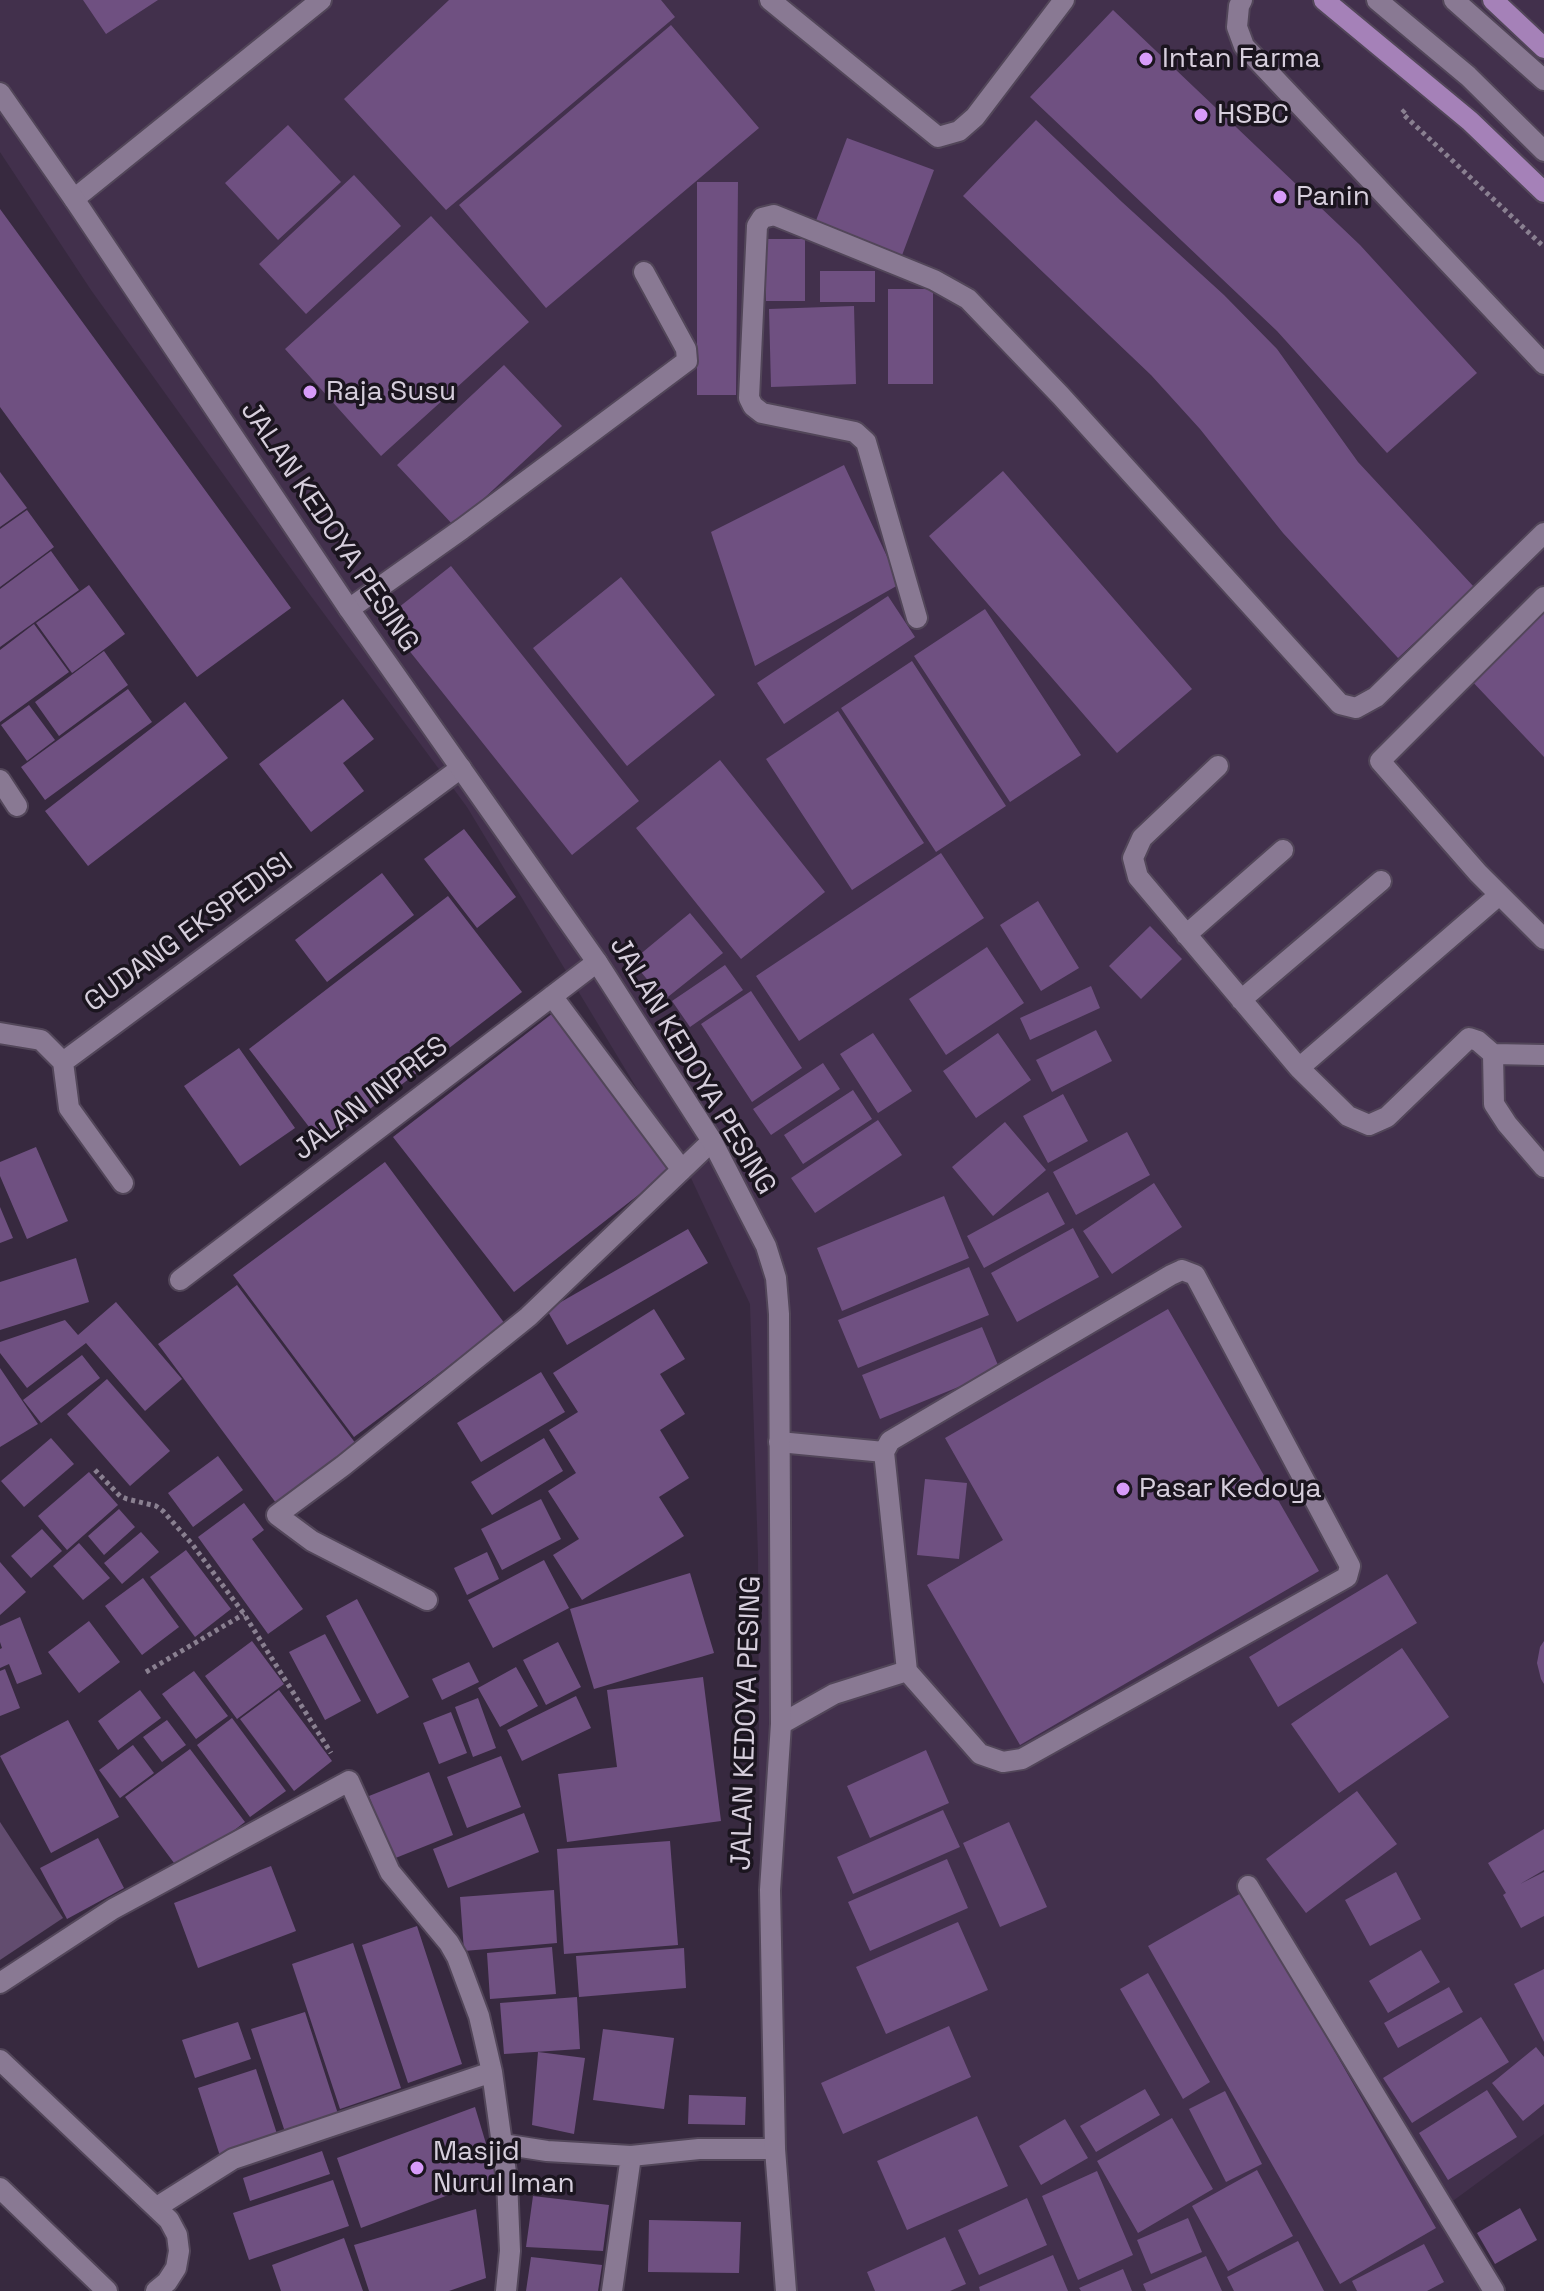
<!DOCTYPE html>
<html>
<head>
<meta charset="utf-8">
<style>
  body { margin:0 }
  canvas { display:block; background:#37293f }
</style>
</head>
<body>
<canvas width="1544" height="2291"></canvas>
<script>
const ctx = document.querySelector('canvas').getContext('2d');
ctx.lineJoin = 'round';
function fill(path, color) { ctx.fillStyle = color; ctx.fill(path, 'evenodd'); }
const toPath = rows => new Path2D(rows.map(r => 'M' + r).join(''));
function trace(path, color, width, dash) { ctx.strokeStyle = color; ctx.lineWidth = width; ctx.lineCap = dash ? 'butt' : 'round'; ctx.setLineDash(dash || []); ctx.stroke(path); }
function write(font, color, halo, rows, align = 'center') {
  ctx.font = font + ' "Space Grotesk",sans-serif'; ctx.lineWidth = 7; ctx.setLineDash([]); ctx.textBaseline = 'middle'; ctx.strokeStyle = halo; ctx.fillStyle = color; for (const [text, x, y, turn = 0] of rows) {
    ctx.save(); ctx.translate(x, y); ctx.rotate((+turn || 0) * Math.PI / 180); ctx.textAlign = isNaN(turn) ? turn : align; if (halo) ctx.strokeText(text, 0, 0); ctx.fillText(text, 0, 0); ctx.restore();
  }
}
const built = toPath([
  [0,0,1544,0,1544,2134,1450,2203,1503,2291,783,2291,760,1892,758,1555,750,1304,691,1178,467,807,305,588,91,290,0,152]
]);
const green = toPath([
  [0,1822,63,1918,0,1960]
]);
const building = toPath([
  [83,0,158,0,106,34],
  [449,0,661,0,675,17,446,210,344,99],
  [1113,10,1360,245,1477,373,1387,453,1277,331,1030,97],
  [671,25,759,128,546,308,459,205],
  [1036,120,1122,202,1224,295,1277,349,1358,462,1474,587,1398,658,1283,533,1200,429,1151,375,963,196],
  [288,125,341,182,278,240,225,183],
  [847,138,934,170,901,258,814,226],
  [354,175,401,226,306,314,259,264],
  [697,182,738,182,736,395,697,395],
  [0,209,291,608,197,677,0,407],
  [431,216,529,322,381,456,285,349],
  [766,239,805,239,805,301,766,301],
  [820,271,875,271,875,302,820,302],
  [888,289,933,289,933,384,888,384],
  [854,306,856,384,771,387,769,309],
  [504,365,562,426,454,526,397,465],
  [844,465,900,584,755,666,711,532],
  [1003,471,1192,689,1117,753,929,536],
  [0,472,27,508,0,527],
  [27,510,54,547,0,587,0,529],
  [51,551,79,590,0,647,0,589],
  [451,566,639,801,572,855,384,619],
  [621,577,715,695,627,766,533,648],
  [89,585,125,634,72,673,36,623],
  [888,596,915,637,784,724,757,683],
  [1544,606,1544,757,1468,677],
  [985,609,1081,755,1010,802,914,656],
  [34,624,69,672,0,722,0,650],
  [104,651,128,685,59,736,35,702],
  [912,661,1006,806,936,852,841,708],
  [128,689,152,722,45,800,21,767],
  [343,699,374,739,343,763,364,791,311,832,259,764],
  [185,702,228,758,88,866,45,811],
  [29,705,55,740,27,761,1,725],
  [838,711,924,843,852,890,766,759],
  [720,760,825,892,741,959,636,828],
  [464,829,516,897,477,928,424,859],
  [941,853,984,918,799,1041,756,976],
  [382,873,414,915,327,982,295,940],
  [448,896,522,992,323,1145,249,1049],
  [1038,901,1079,968,1041,991,1000,925],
  [690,913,723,953,664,1000,632,961],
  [1150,926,1182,959,1141,999,1109,966],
  [987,947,1024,1003,946,1055,909,999],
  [725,965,743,990,690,1027,672,1001],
  [1091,986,1100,1008,1030,1040,1020,1018],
  [751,991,802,1068,752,1102,701,1024],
  [553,1013,673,1168,514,1292,393,1137],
  [1096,1030,1112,1061,1052,1092,1036,1060],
  [873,1033,912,1091,878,1113,840,1054],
  [998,1033,1031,1080,976,1118,943,1071],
  [239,1048,295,1128,240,1166,184,1086],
  [823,1063,840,1089,771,1135,753,1109],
  [853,1090,872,1119,803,1164,784,1135],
  [1063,1094,1088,1141,1048,1163,1023,1116],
  [878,1120,902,1155,815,1213,791,1178],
  [1005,1122,1046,1170,993,1216,952,1167],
  [1127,1132,1150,1175,1076,1215,1053,1172],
  [36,1147,68,1221,27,1239,0,1176,0,1162],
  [385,1162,505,1324,354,1437,233,1275],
  [1154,1183,1182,1227,1112,1274,1083,1231],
  [1048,1192,1065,1224,984,1268,967,1236],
  [944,1196,969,1258,842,1311,817,1248],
  [0,1207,13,1238,0,1243],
  [1073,1228,1099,1277,1017,1322,991,1273],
  [688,1229,708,1263,567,1345,547,1310],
  [76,1258,89,1302,0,1330,0,1282],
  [969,1267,989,1315,858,1368,838,1320],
  [237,1285,356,1444,276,1503,158,1344],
  [116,1302,182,1379,145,1411,86,1343,27,1388,0,1353,0,1342,65,1320,78,1335],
  [654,1309,685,1359,660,1374,685,1414,660,1430,689,1478,659,1497,684,1536,582,1600,553,1555,579,1539,548,1491,576,1473,549,1430,578,1412,553,1373],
  [1168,1309,1319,1571,1020,1745,927,1585,1003,1540,945,1438],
  [982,1327,1000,1370,880,1419,862,1375],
  [82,1355,100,1378,41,1423,23,1400],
  [0,1368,38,1424,0,1447],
  [541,1372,565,1412,481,1462,457,1423],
  [107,1379,170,1451,130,1486,67,1414],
  [51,1438,74,1464,24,1507,1,1481],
  [544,1438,563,1471,492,1515,471,1482],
  [218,1456,243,1490,193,1527,168,1493],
  [89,1472,118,1505,67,1550,38,1516],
  [925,1479,967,1483,959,1559,917,1555],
  [541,1499,561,1539,502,1570,481,1529],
  [244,1503,264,1530,252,1539,303,1609,268,1634,198,1537],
  [119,1509,135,1527,104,1555,88,1536],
  [42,1529,62,1551,31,1578,11,1556],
  [141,1532,159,1552,122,1584,104,1563],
  [79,1543,110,1578,83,1600,53,1566],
  [186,1550,231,1609,195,1637,150,1577],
  [487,1552,499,1579,467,1595,454,1568],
  [544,1560,569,1608,493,1648,468,1600],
  [0,1562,26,1592,0,1615],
  [690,1573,714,1653,594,1689,570,1609],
  [1387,1574,1417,1623,1278,1707,1249,1657],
  [143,1578,179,1627,142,1655,105,1606],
  [357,1599,409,1697,377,1714,326,1616],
  [20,1617,42,1674,17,1684,9,1664,0,1668,0,1649,2,1648,0,1642,0,1626],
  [89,1621,120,1662,79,1693,48,1652],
  [325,1634,361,1701,325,1720,289,1652],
  [252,1641,284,1684,237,1719,205,1676],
  [1544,1641,1544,1684,1541,1679,1537,1663,1540,1647],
  [558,1642,581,1687,546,1705,523,1660],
  [1402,1648,1449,1717,1339,1793,1291,1724],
  [469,1662,479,1682,442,1700,432,1679],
  [516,1667,538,1706,500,1727,478,1688],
  [5,1669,20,1708,0,1716,0,1671],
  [194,1671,228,1716,196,1739,162,1694],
  [703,1677,721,1821,567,1842,558,1774,617,1767,607,1690],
  [140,1690,161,1718,118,1750,98,1721],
  [279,1690,332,1761,294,1791,240,1719],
  [576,1696,591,1728,522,1761,507,1730],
  [478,1698,496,1748,473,1757,455,1707],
  [451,1712,467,1753,439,1764,423,1723],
  [232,1718,286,1791,250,1817,197,1745],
  [68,1720,119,1817,51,1853,0,1756],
  [167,1720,186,1745,162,1762,143,1737],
  [133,1745,154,1773,120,1798,99,1770],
  [190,1749,245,1822,180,1871,125,1797],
  [926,1750,949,1803,870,1838,847,1786],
  [501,1756,521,1807,467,1828,447,1777],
  [429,1772,453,1835,393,1859,369,1796],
  [1357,1791,1397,1844,1306,1913,1266,1859],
  [943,1810,960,1847,853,1894,837,1857],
  [524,1813,539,1852,448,1888,433,1849],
  [1009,1822,1047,1907,1000,1927,963,1843],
  [1544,1829,1544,1870,1520,1884,1544,1872,1544,1916,1521,1928,1503,1895,1506,1893,1488,1863],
  [98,1838,124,1888,67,1919,40,1868],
  [670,1841,678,1945,564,1954,557,1849],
  [947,1859,968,1908,870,1951,848,1902],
  [271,1866,296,1931,198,1968,174,1903],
  [1396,1872,1421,1919,1370,1946,1345,1900],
  [554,1890,557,1943,464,1951,460,1897],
  [1243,1892,1436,2228,1340,2284,1148,1946],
  [958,1922,988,1990,886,2034,856,1967],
  [417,1926,462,2064,408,2083,362,1945],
  [353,1943,401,2088,340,2109,292,1964],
  [552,1947,556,1994,490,1999,487,1953],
  [684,1948,686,1988,579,1997,576,1956],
  [1421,1950,1440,1982,1388,2013,1369,1981],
  [1544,1969,1544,2042,1514,1984],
  [1148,1973,1210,2082,1183,2099,1120,1989],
  [1449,1987,1463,2012,1398,2048,1384,2023],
  [577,1997,580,2049,504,2054,500,2003],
  [305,2012,339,2117,286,2135,251,2029],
  [1481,2017,1509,2062,1412,2123,1383,2078],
  [238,2022,251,2059,195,2078,182,2040],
  [949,2026,971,2077,843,2134,821,2083],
  [603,2029,674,2038,664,2109,593,2100],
  [1536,2047,1544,2057,1544,2104,1523,2121,1492,2083],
  [538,2052,585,2058,574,2134,532,2125],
  [256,2069,278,2137,220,2156,198,2088],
  [1145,2089,1160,2115,1096,2152,1080,2126],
  [1487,2090,1517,2137,1448,2180,1419,2133],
  [1225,2091,1262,2164,1226,2182,1189,2109],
  [689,2095,746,2097,745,2125,688,2124],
  [475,2107,496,2177,361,2228,337,2158],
  [977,2116,1008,2186,907,2230,877,2161],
  [1172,2118,1213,2189,1138,2233,1097,2161],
  [1065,2119,1088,2158,1041,2185,1019,2146],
  [322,2151,330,2174,250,2201,243,2178],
  [1257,2170,1293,2236,1228,2271,1192,2206],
  [1097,2171,1133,2255,1078,2280,1042,2196],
  [333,2180,349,2226,249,2260,233,2213],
  [533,2196,609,2205,603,2251,526,2247],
  [1027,2198,1047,2245,979,2275,958,2230],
  [1520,2208,1537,2240,1495,2264,1477,2233],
  [476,2209,486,2278,449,2291,369,2291,354,2245],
  [1188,2218,1202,2252,1151,2274,1137,2240],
  [649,2220,741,2222,739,2273,648,2272],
  [945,2237,966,2284,950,2291,875,2291,867,2272],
  [344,2238,363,2291,281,2291,272,2265],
  [1298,2241,1324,2291,1234,2291,1227,2277],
  [1424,2244,1444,2282,1427,2291,1357,2291,1352,2281],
  [1053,2255,1068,2291,980,2291,979,2287],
  [1206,2256,1222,2291,1146,2291,1143,2284],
  [531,2257,602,2265,598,2291,526,2291],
  [1123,2269,1132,2291,1081,2291,1079,2288]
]);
const path = toPath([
  [1405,110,1402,113,1544,247],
  [95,1470,120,1496,127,1499,156,1506,163,1511,192,1544,244,1614,331,1753],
  [146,1672,244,1614]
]);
const service = toPath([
  [770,0,938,137,959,131,975,117,1064,0],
  [1242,0,1239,6,1237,27,1244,46,1544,364],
  [1377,0,1468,76,1544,151],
  [1454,0,1544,80],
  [1544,597,1380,761,1478,873,1544,939],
  [917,618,866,442,855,432,762,413,753,406,749,398,757,226,762,218,774,215,934,280,968,299,1061,396,1340,704,1356,708,1376,697,1544,533],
  [1218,766,1142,838,1133,858,1138,877,1299,1068,1348,1116,1369,1125,1387,1117,1469,1038,1478,1041,1493,1054,1544,1055],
  [1186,935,1283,850],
  [552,996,682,1170],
  [1241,1000,1381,881],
  [0,1033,41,1040,63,1062],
  [1493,1054,1494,1104,1507,1124,1544,1167],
  [1299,1068,1498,896],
  [123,1183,69,1108,63,1062,461,768],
  [1182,1270,1195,1275,1350,1566,1347,1577,1022,1759,1003,1762,980,1754,907,1671,884,1452,890,1441,1171,1275,1182,1270],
  [180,1280,597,962],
  [779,1442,884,1452],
  [427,1600,312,1541,277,1515,343,1466,528,1317,712,1141],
  [781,1724,834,1694,907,1671]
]);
const minor = toPath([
  [74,199,321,0],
  [349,609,462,529,687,361,686,349,644,272],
  [0,780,17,806],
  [1248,1886,1494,2291],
  [0,1983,113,1909,349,1781,390,1872,449,1943,457,1957,479,2016,492,2072,507,2180,510,2251,506,2291],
  [0,2060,169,2220,177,2235,179,2251,176,2268,167,2282,156,2291],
  [502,2144,547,2151,631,2156],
  [0,2188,107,2291],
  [157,2207,233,2159,492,2072],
  [612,2291,631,2156,699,2149,775,2149]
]);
const tertiary = toPath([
  [0,93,74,199,349,609,597,962,712,1141,766,1246,776,1278,779,1314,781,1724,770,1890,775,2149,786,2291]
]);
const primary = toPath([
  [1324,0,1470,121,1544,192],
  [1493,0,1544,48]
]);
const markers = [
  [1146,59,8,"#d79bf9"],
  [1201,115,8,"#d79bf9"],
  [1280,197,8,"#d79bf9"],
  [310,392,8,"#d79bf9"],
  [1123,1489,8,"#d79bf9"],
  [417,2168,8,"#d79bf9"]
];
const poiNames = [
  ["Intan Farma",1162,59],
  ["HSBC",1217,115],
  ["Panin",1296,197],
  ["Raja Susu",326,392],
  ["Pasar Kedoya",1139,1489],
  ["Masjid",433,2152],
  ["Nurul Iman",433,2184]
];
const streetNames = [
  ["JALAN KEDOYA PESING",329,527,56],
  ["GUDANG EKSPEDISI",189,933,-36],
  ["JALAN KEDOYA PESING",692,1066,59],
  ["JALAN INPRES",371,1099,-37],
  ["JALAN KEDOYA PESING",747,1723,-88]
];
fill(built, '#42304c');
fill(green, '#624c6f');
fill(building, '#6f5081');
trace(service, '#524659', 24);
trace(minor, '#524659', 24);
trace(tertiary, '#524659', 24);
trace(primary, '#524659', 24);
trace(path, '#8a8091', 5, [4, 4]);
trace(service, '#897993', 20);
trace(minor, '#897993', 20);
trace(tertiary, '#897993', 20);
trace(primary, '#a581b8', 20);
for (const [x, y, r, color] of markers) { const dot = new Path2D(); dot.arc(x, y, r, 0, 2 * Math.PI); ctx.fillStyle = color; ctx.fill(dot); trace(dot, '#1b151f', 3); }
write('28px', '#d6cedc', '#1b151f', poiNames, 'left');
write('28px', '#d6cedc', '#1b151f', streetNames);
</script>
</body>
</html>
